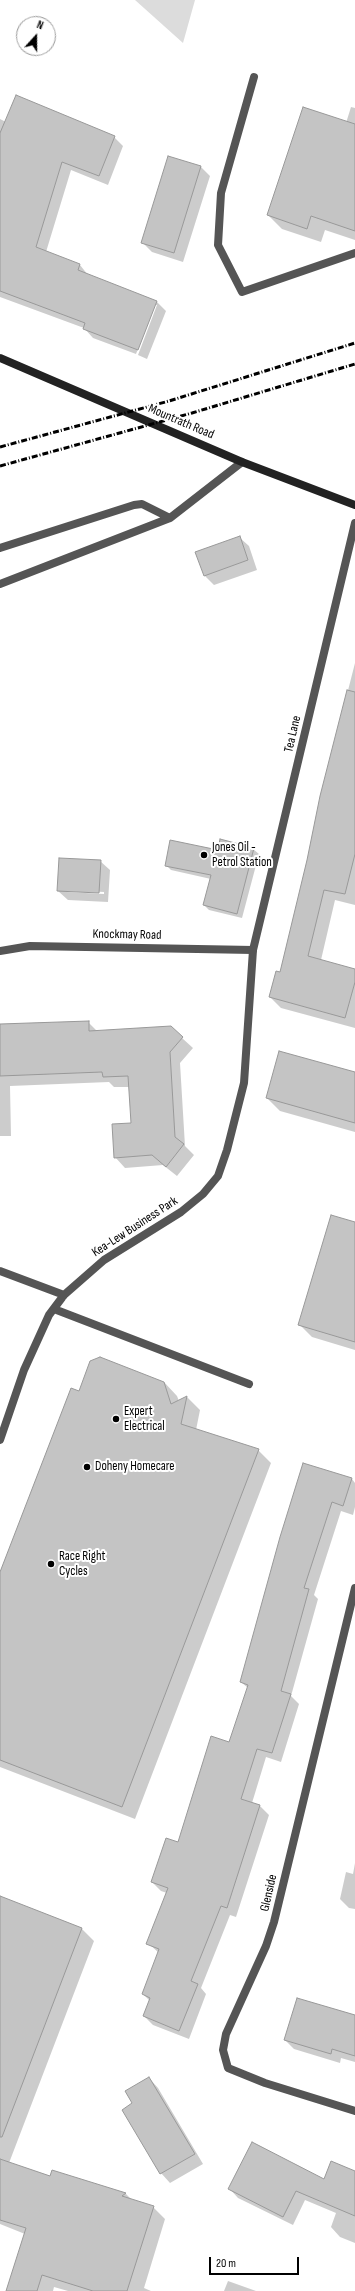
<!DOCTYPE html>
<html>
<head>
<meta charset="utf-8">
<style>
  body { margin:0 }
  #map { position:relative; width:355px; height:2291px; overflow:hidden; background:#fff; font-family:"Sofia Sans Condensed",sans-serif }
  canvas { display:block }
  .north { position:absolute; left:16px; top:16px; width:40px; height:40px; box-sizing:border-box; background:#fff; border:1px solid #999; border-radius:50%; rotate:21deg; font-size:11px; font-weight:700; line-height:16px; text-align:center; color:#000 }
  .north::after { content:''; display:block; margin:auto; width:14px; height:18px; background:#000; clip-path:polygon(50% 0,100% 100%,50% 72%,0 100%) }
  .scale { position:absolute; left:209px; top:2257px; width:90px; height:18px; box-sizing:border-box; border:2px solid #000; border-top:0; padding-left:5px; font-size:12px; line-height:14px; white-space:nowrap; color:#000; -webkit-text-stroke:3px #fff; paint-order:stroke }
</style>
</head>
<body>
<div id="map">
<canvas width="355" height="2291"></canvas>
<div class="north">N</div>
<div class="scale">20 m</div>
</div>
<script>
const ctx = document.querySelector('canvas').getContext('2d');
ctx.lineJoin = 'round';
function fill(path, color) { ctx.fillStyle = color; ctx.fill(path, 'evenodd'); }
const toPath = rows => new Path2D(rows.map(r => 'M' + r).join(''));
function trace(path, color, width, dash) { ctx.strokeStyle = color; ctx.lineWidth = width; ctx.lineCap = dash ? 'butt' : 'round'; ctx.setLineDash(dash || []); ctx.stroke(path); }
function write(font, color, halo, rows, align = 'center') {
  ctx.font = font + ' "Sofia Sans Condensed",sans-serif'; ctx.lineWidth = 4; ctx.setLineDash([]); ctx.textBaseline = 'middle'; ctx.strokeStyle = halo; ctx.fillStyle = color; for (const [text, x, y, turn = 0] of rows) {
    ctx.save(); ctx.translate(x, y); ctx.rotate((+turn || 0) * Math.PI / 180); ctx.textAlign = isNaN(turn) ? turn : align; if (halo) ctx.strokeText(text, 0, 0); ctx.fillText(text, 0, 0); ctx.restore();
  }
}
const green = toPath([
  [135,0,195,0,183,43]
]);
const shadow = toPath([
  [351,107,355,108,355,240,325,230,321,242,282,229,268,215,346,123],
  [0,119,6,122,114,137,123,146,108,185,71,170,46,252,80,265,88,275,157,302,166,311,147,359,138,355,157,305,155,305,136,354,93,338,84,328,0,297],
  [169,157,201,167,210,176,183,262,152,252,142,242],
  [239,537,249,546,257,570,214,585,205,576,196,552],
  [355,663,355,905,335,900,321,960,355,970,355,1028,281,1008,270,997,280,973,308,861,321,796],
  [253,849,259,854,242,918,209,910,204,905,211,879,171,870,166,865,219,851],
  [100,861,110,870,108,902,68,900,58,891],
  [67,890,104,892,104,894,67,892],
  [88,1022,98,1032,171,1028,193,1048,180,1063,185,1146,194,1155,177,1176,163,1165,125,1168,115,1157,132,1124,129,1087,114,1087,109,1082,10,1086,11,1136,0,1136,0,1049],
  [355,1073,355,1132,280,1111,267,1098],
  [355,1223,355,1350,312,1337,299,1324],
  [164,1382,177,1396,179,1401,187,1397,200,1410,196,1430,258,1450,271,1463,135,1819,0,1767,0,1575,79,1392],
  [304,1464,352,1479,355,1483,355,1507,353,1515,341,1511,314,1595,318,1599,291,1696,299,1704,281,1762,266,1757,252,1803,259,1805,269,1815,236,1917,230,1915,201,1988,206,1994,189,2039,153,2025,144,2016,150,2001,143,1994,159,1953,148,1943,167,1893,161,1891,152,1882,179,1844,230,1743,248,1688,241,1682],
  [355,1863,355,1909,349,1908,340,1899,346,1872,353,1874],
  [0,1897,82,1929,94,1941,9,2163,51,2177,53,2171,126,2194,132,2200,153,2207,165,2219,144,2288,151,2291,68,2291,54,2287,53,2291,7,2291,25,2234,0,2224],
  [355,2016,355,2062,341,2058,340,2063,294,2049,285,2040],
  [149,2078,158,2088,203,2164,170,2183,161,2173,134,2104],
  [355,2172,355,2243,340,2237,331,2227,336,2213,305,2200,293,2225,238,2198,229,2188,325,2180],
  [228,2281,256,2291,224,2291]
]);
const building = toPath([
  [16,95,115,136,99,176,62,162,36,247,80,264,78,270,157,301,138,350,83,329,85,323,0,291,0,133,16,95],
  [303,107,355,124,355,231,311,216,307,229,267,215,303,107],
  [168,156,201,166,174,253,141,243,168,156],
  [240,536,248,560,204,576,195,552,240,536],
  [347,690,355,692,355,854,345,894,324,890,308,956,355,969,355,982,345,1018,269,997,276,971,280,972,307,860,320,796,347,690],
  [220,839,254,848,237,914,203,905,211,875,165,866,170,840,218,850,220,839],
  [59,858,101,860,99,893,57,891,59,858],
  [89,1021,89,1031,171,1026,183,1037,170,1052,175,1137,184,1144,166,1167,152,1155,114,1158,112,1124,131,1123,128,1076,103,1077,102,1072,0,1076,0,1024,89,1021],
  [279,1051,355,1072,355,1123,266,1098,279,1051],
  [331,1215,355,1222,355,1342,298,1325,331,1215],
  [100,1357,164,1382,171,1404,187,1396,181,1424,259,1449,122,1807,0,1760,0,1572,71,1388,79,1391,90,1361,100,1357],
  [303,1463,352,1478,343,1506,332,1502,304,1588,309,1589,281,1691,291,1694,272,1753,257,1749,241,1799,260,1805,227,1908,221,1906,191,1981,198,1984,179,2031,143,2016,150,1998,142,1994,159,1949,146,1944,168,1888,151,1882,166,1838,178,1842,211,1736,229,1742,248,1685,240,1682,280,1537,303,1463],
  [0,1896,82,1928,2,2137,0,2137,0,1896],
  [297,1998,355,2015,355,2056,332,2049,331,2054,284,2040,297,1998],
  [149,2077,195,2154,160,2174,122,2110,132,2103,125,2091,149,2077],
  [252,2142,324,2179,331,2161,355,2171,355,2216,296,2191,283,2217,228,2189,252,2142],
  [0,2159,50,2176,52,2170,126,2193,122,2196,154,2206,127,2291,93,2291,42,2275,37,2291,6,2291,26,2228,0,2220,0,2159]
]);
const service = toPath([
  [0,548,134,505,142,504,170,518],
  [0,584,170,518,242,462],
  [0,1271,64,1295],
  [54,1309,249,1384],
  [0,1440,24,1370,49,1315,64,1295,104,1260,181,1212,203,1194,218,1176,227,1150,244,1083,253,950]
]);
const minor = toPath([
  [254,77,221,193,218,245,242,292,355,253],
  [0,951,30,946,253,950,355,523],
  [355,1588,274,1922,266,1946,226,2034,223,2050,228,2068,265,2083,355,2111]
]);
const secondary = toPath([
  [0,358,242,462,355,505]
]);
const rail = toPath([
  [0,447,169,401,355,343],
  [0,466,192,413,355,364]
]);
const markers = [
  [204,855,4,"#000"],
  [116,1419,4,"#000"],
  [87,1467,4,"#000"],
  [51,1564,4,"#000"]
];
const streetNames = [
  ["Mountrath Road",181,422,23],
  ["Tea Lane",293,734,-77],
  ["Knockmay Road",127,935,1],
  ["Kea-Lew Business Park",135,1227,-33],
  ["Glenside",269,1893,-77]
];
const poiNames = [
  ["Jones Oil -",212,848],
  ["Petrol Station",212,863],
  ["Expert",124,1412],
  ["Electrical",124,1427],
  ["Doheny Homecare",95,1467],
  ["Race Right",59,1557],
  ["Cycles",59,1572]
];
fill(green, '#dcdcdc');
fill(shadow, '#0003');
fill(building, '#c4c4c4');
trace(building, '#999', 1);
trace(service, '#555', 8);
trace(minor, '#555', 8);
trace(secondary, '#222', 8);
trace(rail, '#000', 3, [6, 2, 1, 2]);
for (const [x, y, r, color] of markers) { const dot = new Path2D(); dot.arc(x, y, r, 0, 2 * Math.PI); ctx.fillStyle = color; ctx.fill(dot); trace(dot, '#fff', 1.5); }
write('13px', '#000', '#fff', streetNames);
write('13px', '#000', '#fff', poiNames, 'left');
</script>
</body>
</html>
